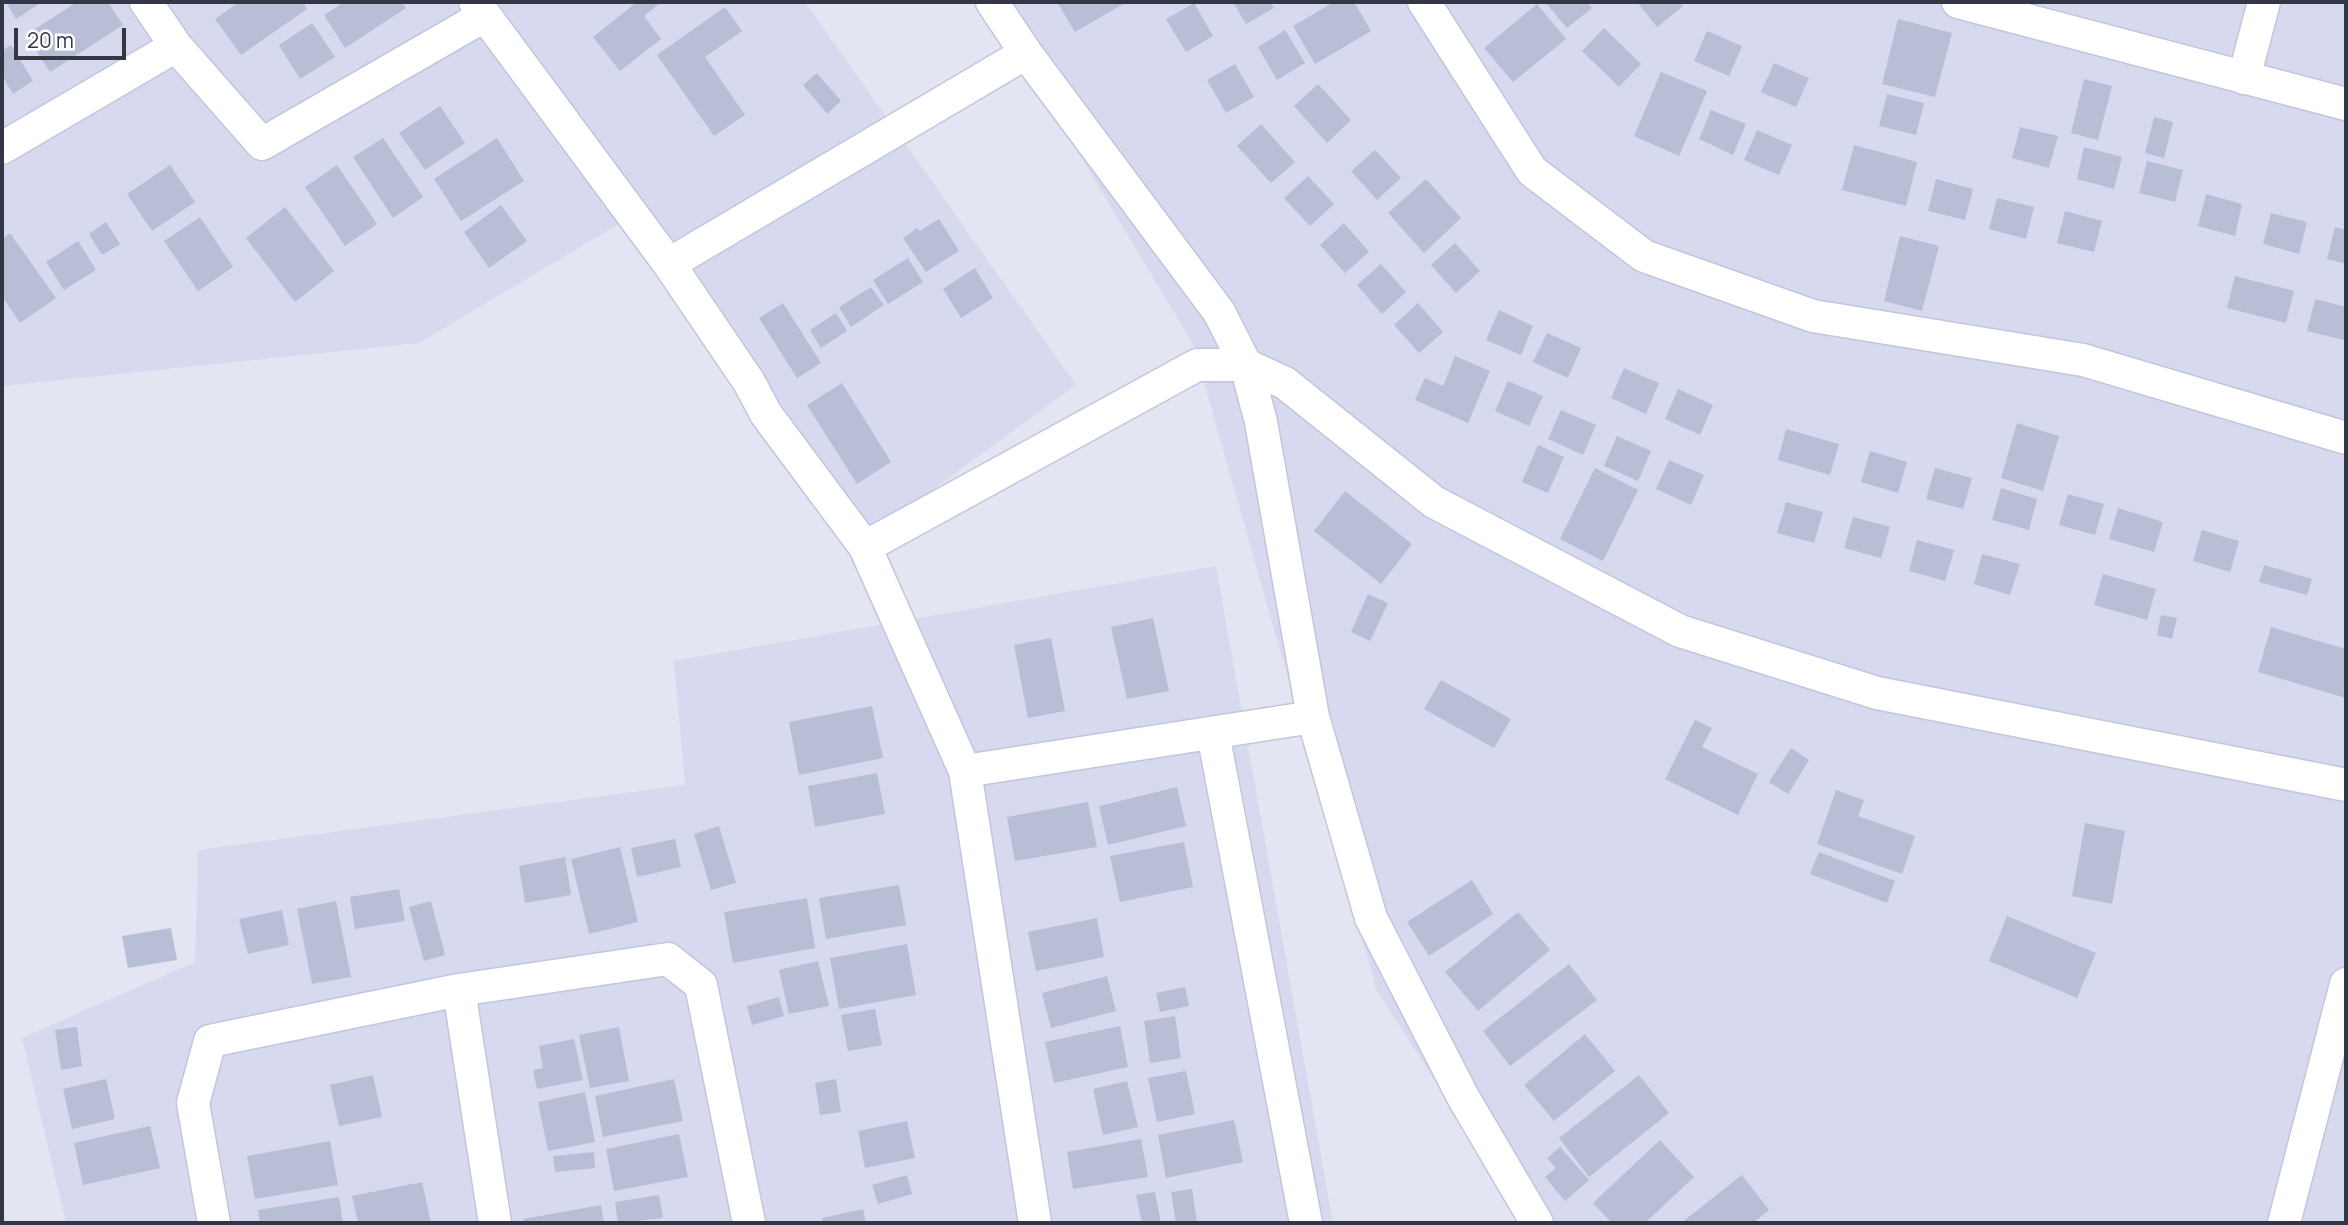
<!DOCTYPE html>
<html>
<head>
<meta charset="utf-8">
<style>
  body { margin:0 }
  #map { position:relative; width:2348px; height:1225px; overflow:hidden; background:#e3e5f3; font-family:Manrope,sans-serif }
  canvas { display:block }
  .frame { position:absolute; inset:0; border:4px solid #323645; pointer-events:none }
  .scale { position:absolute; left:14px; top:28px; width:112px; height:32px; box-sizing:border-box; border:4px solid #323645; border-top:0; padding-left:9px; font-size:21px; line-height:24px; white-space:nowrap; color:#323645; -webkit-text-stroke:5px #fff; paint-order:stroke }
</style>
</head>
<body>
<div id="map">
<canvas width="2348" height="1225"></canvas>
<div class="frame"></div>
<div class="scale">20 m</div>
</div>
<script>
const ctx = document.querySelector('canvas').getContext('2d');
ctx.lineJoin = 'round';
function fill(path, color) { ctx.fillStyle = color; ctx.fill(path, 'evenodd'); }
const toPath = rows => new Path2D(rows.map(r => 'M' + r).join(''));
function trace(path, color, width, dash) { ctx.strokeStyle = color; ctx.lineWidth = width; ctx.lineCap = dash ? 'butt' : 'round'; ctx.setLineDash(dash || []); ctx.stroke(path); }
const residential = toPath([
  [2,2,805,2,1076,385,872,534,644,209,419,343,2,386],
  [988,2,2346,2,2346,1223,1527,1223,1377,991,1193,344],
  [1216,566,1333,1223,66,1223,22,1038,195,962,198,850,685,785,674,661]
]);
const building = toPath([
  [6,2,42,2,16,19],
  [77,2,108,2,123,25,50,72,26,35],
  [239,2,303,2,307,9,241,55,215,19],
  [344,2,401,2,406,8,345,48,324,15],
  [637,2,660,3,644,16,661,39,620,71,593,37],
  [1057,2,1127,2,1075,32],
  [1233,2,1270,2,1274,8,1246,24],
  [1334,2,1354,2,1371,31,1315,64,1293,26],
  [1545,2,1587,2,1592,8,1567,28],
  [1637,2,1679,2,1683,6,1657,27],
  [1194,3,1213,36,1186,52,1166,19],
  [1537,4,1566,39,1513,82,1484,48],
  [725,7,742,31,705,57,745,115,714,136,657,55],
  [1898,19,1952,33,1935,97,1882,84],
  [312,23,335,57,300,79,279,45],
  [1604,28,1641,64,1619,87,1582,51],
  [1285,30,1305,63,1277,80,1258,47],
  [1707,31,1742,46,1729,76,1694,61],
  [11,45,33,81,13,94,2,76,2,51],
  [1774,63,1809,78,1796,107,1761,92],
  [1235,64,1254,97,1226,113,1207,80],
  [1661,72,1707,91,1679,156,1634,136],
  [817,73,841,101,827,114,803,85],
  [2084,79,2112,86,2098,140,2071,133],
  [1318,84,1351,120,1327,143,1294,106],
  [1887,94,1924,103,1916,135,1879,126],
  [440,106,465,143,425,170,399,133],
  [1711,110,1746,124,1733,155,1699,139],
  [2154,117,2173,122,2164,158,2145,153],
  [1261,124,1295,162,1271,183,1237,146],
  [2020,127,2058,136,2049,168,2012,158],
  [1757,130,1792,145,1779,175,1744,160],
  [383,138,423,197,393,218,353,157],
  [497,138,524,181,461,221,434,179],
  [1854,145,1917,162,1906,206,1842,190],
  [2084,147,2122,157,2114,189,2077,179],
  [1375,150,1401,178,1377,200,1351,171],
  [2147,161,2183,170,2175,202,2139,193],
  [170,165,195,202,152,231,127,194],
  [337,165,377,224,345,246,305,187],
  [1308,176,1334,204,1310,226,1284,198],
  [1426,179,1461,218,1424,253,1388,213],
  [1936,179,1973,189,1965,220,1928,211],
  [2206,194,2242,204,2235,236,2198,226],
  [1997,198,2034,207,2026,239,1989,229],
  [501,205,527,241,489,268,464,232],
  [285,207,334,271,295,302,246,238],
  [2065,211,2102,221,2094,252,2057,243],
  [2271,213,2307,222,2299,254,2263,244],
  [200,217,233,267,198,291,164,241],
  [939,219,959,251,926,272,903,238,917,228,920,231],
  [106,222,120,244,102,255,89,234],
  [1344,223,1369,252,1345,273,1320,245],
  [2335,227,2346,230,2346,264,2327,259],
  [10,233,56,298,20,323,2,296,2,239],
  [1900,236,1939,246,1922,311,1884,301],
  [78,241,96,270,64,290,46,262],
  [1455,243,1480,271,1456,293,1431,265],
  [908,258,923,282,888,304,873,280],
  [1381,264,1406,292,1382,314,1357,285],
  [975,268,993,298,961,318,943,289],
  [2235,276,2294,291,2286,323,2227,308],
  [871,287,884,305,851,327,839,307],
  [2315,299,2346,307,2344,340,2307,331],
  [783,303,821,363,797,378,759,318],
  [1418,303,1443,332,1419,353,1394,325],
  [1499,310,1533,326,1521,355,1486,340],
  [836,313,847,331,821,348,810,330],
  [1547,333,1581,348,1568,378,1533,362],
  [1455,356,1490,371,1468,423,1415,400,1425,378,1443,386],
  [1624,368,1659,383,1646,414,1611,398],
  [1508,381,1543,396,1529,426,1495,411],
  [842,383,891,462,857,484,807,405],
  [1678,389,1713,405,1700,435,1665,419],
  [1561,410,1596,425,1583,455,1548,439],
  [2017,423,2059,436,2043,491,2001,478],
  [1786,429,1839,444,1830,475,1778,460],
  [1617,436,1651,451,1638,481,1604,466],
  [1538,445,1564,457,1548,493,1522,482],
  [1870,451,1907,462,1898,493,1861,482],
  [1669,460,1704,475,1691,505,1656,489],
  [1595,468,1638,490,1603,561,1560,539],
  [1935,468,1972,478,1963,509,1926,499],
  [2001,488,2037,499,2029,530,1992,520],
  [1345,491,1412,544,1381,584,1314,531],
  [2068,494,2104,504,2095,535,2059,525],
  [1786,502,1823,512,1814,543,1777,533],
  [2118,508,2163,522,2154,552,2109,539],
  [1853,517,1890,527,1881,558,1844,548],
  [2202,530,2239,541,2230,572,2193,561],
  [1917,540,1954,550,1945,581,1909,571],
  [1982,554,2020,564,2010,595,1974,584],
  [2264,565,2312,579,2307,595,2259,582],
  [2103,574,2156,589,2147,620,2094,605],
  [1368,594,1388,603,1370,641,1351,632],
  [2161,615,2177,618,2172,639,2157,635],
  [1153,618,1169,691,1127,699,1111,627],
  [2271,627,2346,649,2346,698,2258,672],
  [1051,638,1065,711,1028,718,1014,645],
  [1441,680,1511,719,1494,748,1424,709],
  [872,706,883,758,799,775,789,722],
  [1695,720,1712,728,1702,747,1758,774,1738,815,1665,779],
  [1791,748,1809,760,1788,794,1769,782],
  [877,773,885,814,815,827,808,786],
  [1177,787,1186,826,1108,845,1099,806],
  [1836,790,1864,800,1858,816,1915,836,1902,874,1817,844],
  [1088,802,1097,847,1015,861,1007,817],
  [2085,823,2125,831,2112,904,2072,896],
  [719,826,736,883,711,890,694,834],
  [675,839,681,867,637,877,631,848],
  [1184,842,1193,887,1120,902,1110,856],
  [620,847,638,922,589,934,571,859],
  [1819,852,1895,881,1887,903,1810,874],
  [565,857,571,895,525,903,519,866],
  [1472,880,1493,914,1429,956,1407,922],
  [899,885,906,925,826,939,819,898],
  [399,889,405,921,355,929,350,897],
  [807,898,815,948,733,963,724,912],
  [336,901,351,977,312,984,297,909],
  [431,901,445,955,424,961,409,907],
  [282,910,289,945,248,954,239,919],
  [1518,912,1550,950,1478,1011,1445,972],
  [2007,916,2096,953,2077,998,1989,961],
  [1097,918,1104,957,1036,971,1028,932],
  [171,928,177,960,128,968,122,936],
  [907,944,916,995,839,1009,830,958],
  [818,961,829,1006,789,1014,779,970],
  [1569,964,1597,1000,1510,1066,1483,1031],
  [1107,976,1116,1011,1051,1028,1042,993],
  [1185,987,1189,1006,1160,1012,1156,993],
  [779,997,784,1016,752,1025,747,1006],
  [875,1009,882,1045,848,1051,841,1015],
  [1175,1016,1181,1058,1150,1063,1144,1021],
  [1120,1026,1128,1067,1054,1083,1045,1042],
  [77,1027,82,1066,61,1070,55,1030],
  [619,1027,629,1081,590,1088,579,1035],
  [1585,1034,1615,1071,1554,1121,1524,1085],
  [574,1039,583,1080,537,1089,533,1070,543,1068,539,1046],
  [1186,1071,1195,1114,1157,1122,1148,1078],
  [373,1075,382,1117,339,1126,330,1085],
  [1639,1075,1669,1113,1589,1177,1559,1138],
  [106,1079,115,1119,72,1129,63,1089],
  [674,1079,683,1121,603,1137,595,1096],
  [836,1079,841,1112,820,1115,815,1083],
  [1127,1081,1138,1127,1103,1135,1093,1089],
  [585,1092,595,1142,548,1151,538,1102],
  [1234,1120,1243,1162,1166,1178,1158,1135],
  [907,1121,915,1158,865,1168,858,1131],
  [150,1126,160,1168,83,1185,74,1143],
  [679,1134,688,1177,614,1191,606,1149],
  [1141,1139,1148,1177,1073,1189,1067,1152],
  [1660,1140,1694,1177,1645,1223,1612,1223,1593,1203],
  [330,1141,338,1185,255,1199,247,1156],
  [1560,1147,1589,1180,1565,1201,1545,1177,1556,1168,1547,1158],
  [594,1152,595,1168,555,1172,553,1156],
  [907,1175,912,1194,878,1204,872,1185],
  [1742,1175,1769,1210,1753,1223,1681,1223],
  [422,1182,431,1223,358,1223,352,1196],
  [1192,1189,1197,1223,1176,1223,1171,1192],
  [1155,1192,1161,1223,1142,1223,1136,1195],
  [659,1195,663,1218,618,1223,615,1202],
  [339,1197,343,1223,260,1223,258,1210],
  [601,1205,604,1223,524,1223,523,1219],
  [863,1209,866,1223,823,1223,822,1218]
]);
const minor = toPath([
  [146,2,176,46,262,144,484,16],
  [475,2,669,264,749,382,766,414,865,547,965,771,1035,1223],
  [992,2,1026,53,1219,312,1246,365,1261,422,1313,717,1371,918,1463,1097,1537,1223],
  [1424,2,1532,171,1644,256,1813,316,2083,360,2346,438],
  [1958,2,2346,104],
  [2244,78,2264,2],
  [2,148,176,46],
  [669,264,1026,53],
  [865,547,1197,365,1246,365,1285,383,1434,502,1680,631,1877,693,2346,785],
  [1213,733,1306,1223],
  [965,771,1313,717],
  [459,990,495,1223],
  [214,1223,193,1103,210,1041,459,990,668,959,701,985,749,1223],
  [2284,1223,2346,984]
]);
fill(residential, '#d7daef');
fill(building, '#b7bed5');
trace(minor, '#c1c6dd', 35);
trace(minor, '#fff', 32);
</script>
</body>
</html>
